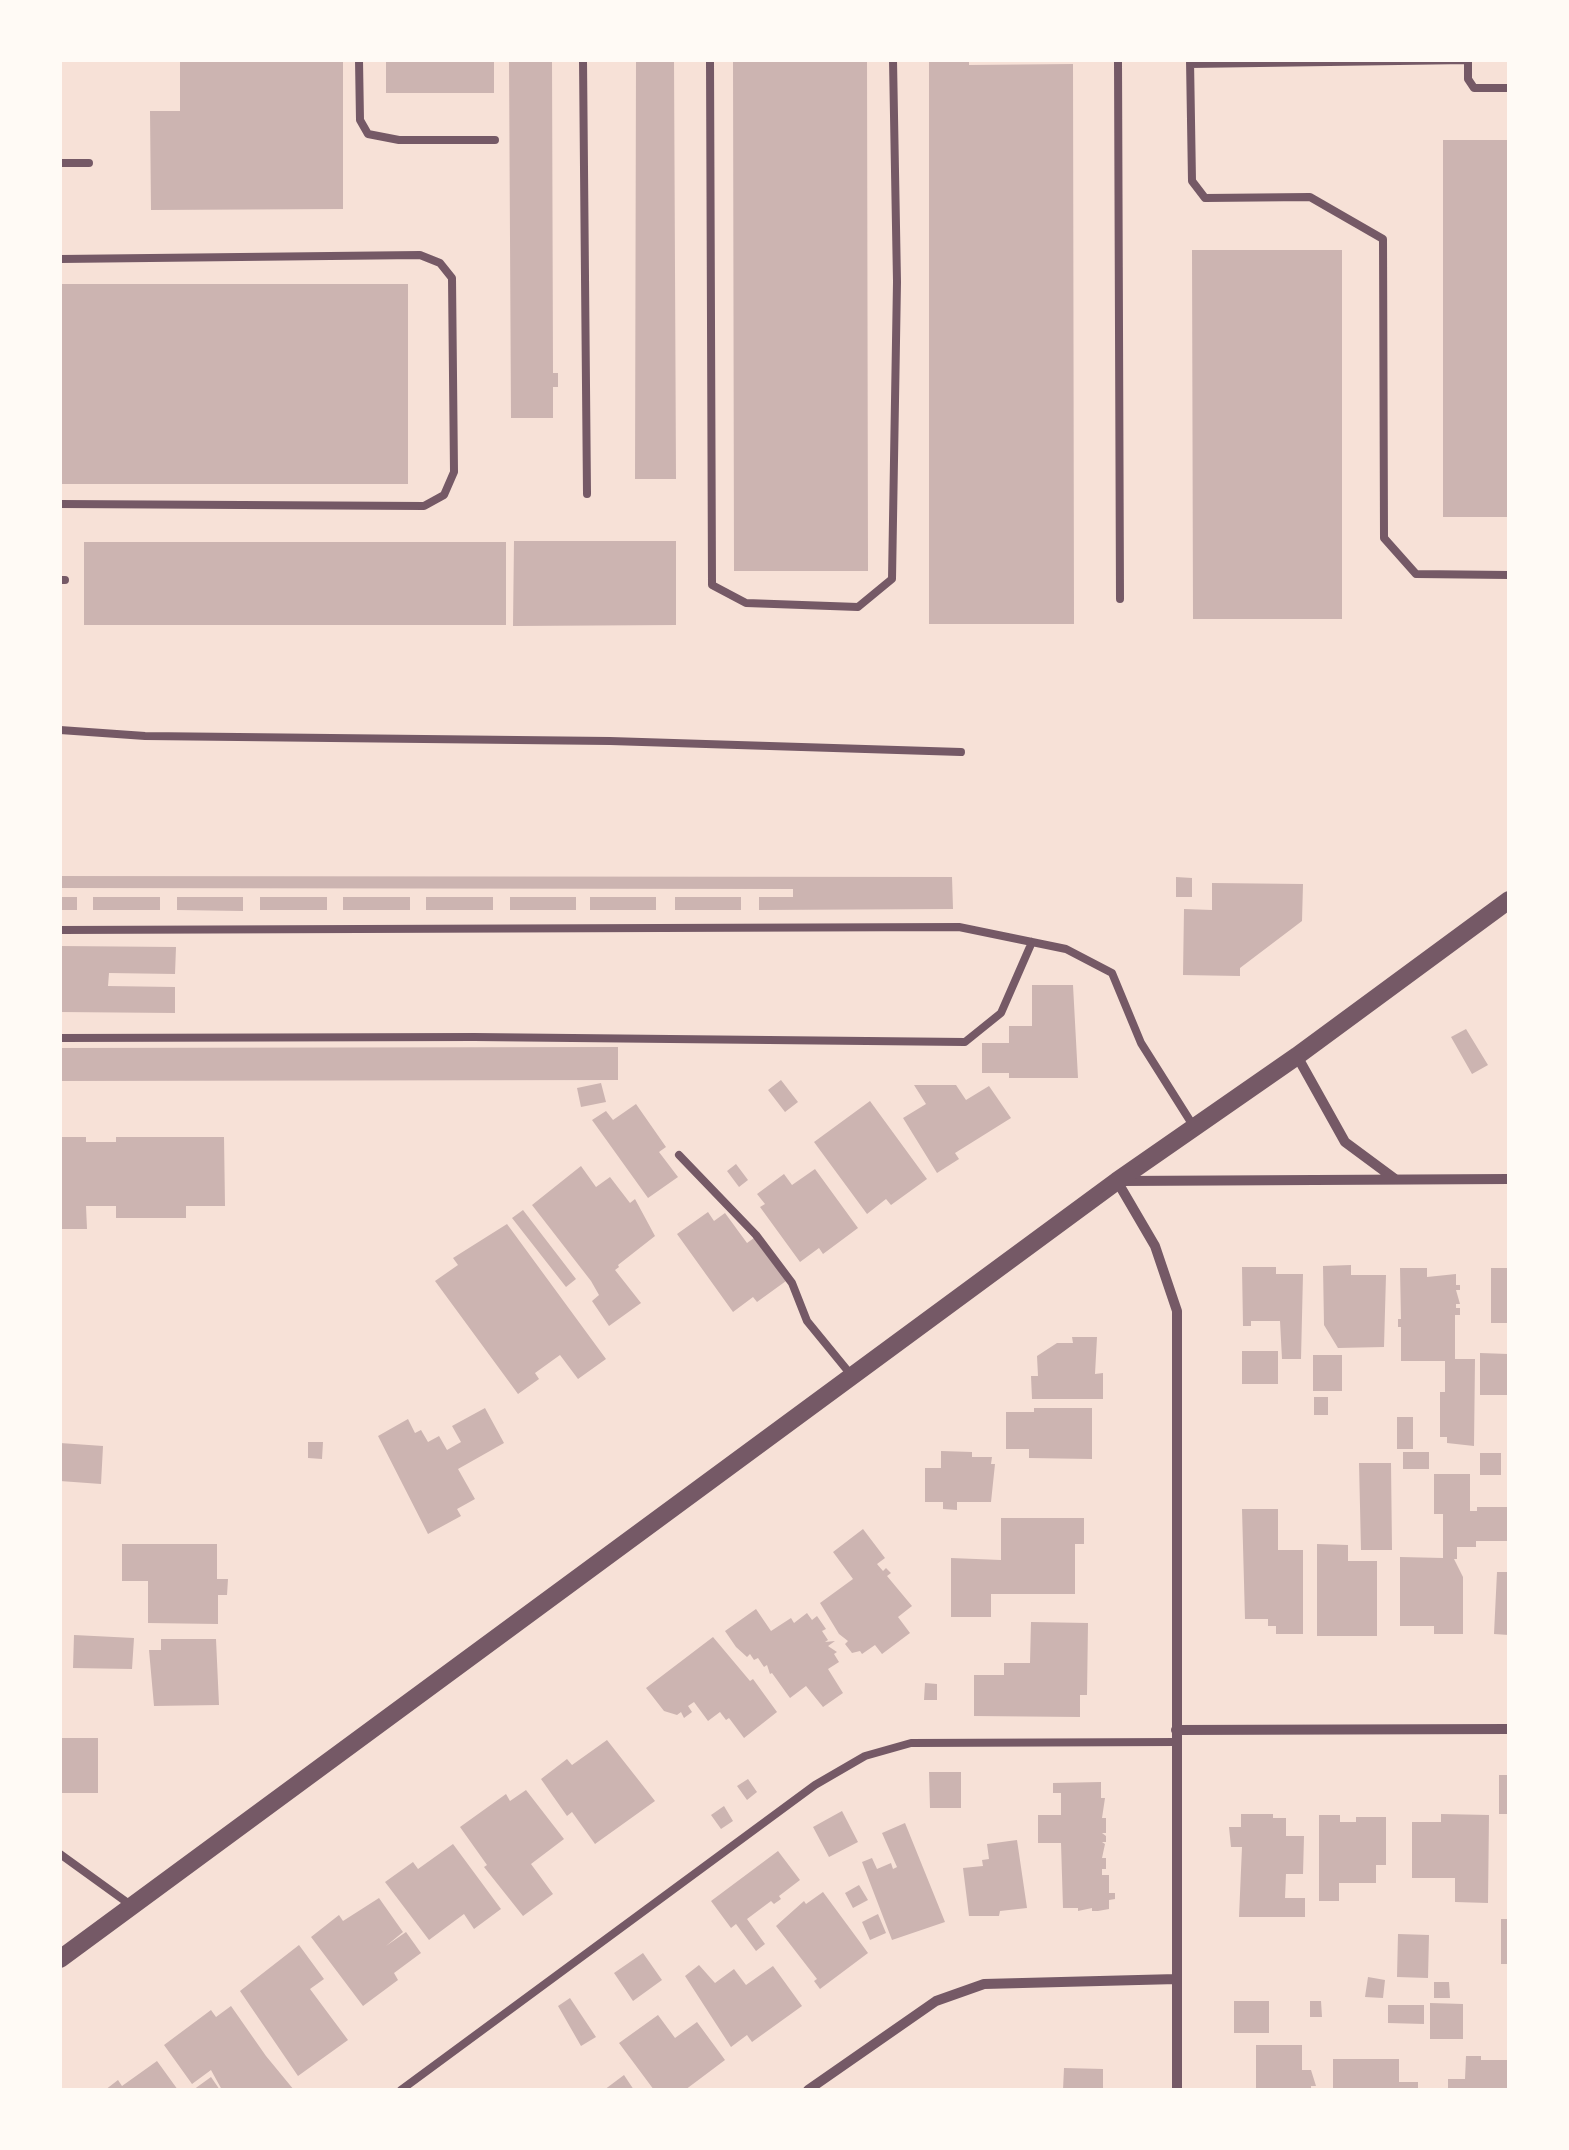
<!DOCTYPE html>
<html>
<head>
<meta charset="utf-8">
<style>
  body { margin:0 }
  #map { position:relative; width:1569px; height:2150px; overflow:hidden; background:#f7e1d7; font-family:Quicksand,sans-serif }
  canvas { display:block }
  .frame { position:absolute; inset:0; border:62px solid #fffaf5; pointer-events:none }
</style>
</head>
<body>
<div id="map">
<canvas width="1569" height="2150"></canvas>
<div class="frame"></div>
</div>
<script>
const ctx = document.querySelector('canvas').getContext('2d');
ctx.lineJoin = 'round';
function fill(path, color) { ctx.fillStyle = color; ctx.fill(path, 'evenodd'); }
const toPath = rows => new Path2D(rows.map(r => 'M' + r).join(''));
function trace(path, color, width, dash) { ctx.strokeStyle = color; ctx.lineWidth = width; ctx.lineCap = dash ? 'butt' : 'round'; ctx.setLineDash(dash || []); ctx.stroke(path); }
const building = toPath([
  [180,60,343,60,343,209,151,210,150,111,180,111],
  [386,60,494,60,494,93,386,93],
  [509,60,552,60,553,373,558,373,558,387,553,387,553,418,511,418],
  [636,60,674,60,676,479,635,479],
  [733,60,867,60,868,571,734,571],
  [929,60,969,60,969,65,1073,64,1074,624,929,624],
  [1443,140,1509,140,1509,517,1443,517],
  [1192,250,1342,250,1342,619,1193,619],
  [60,284,408,284,408,484,60,484],
  [514,541,676,541,676,625,513,626],
  [84,542,506,542,506,625,84,625],
  [60,876,952,877,953,909,759,910,759,897,793,897,793,889,60,888],
  [1176,877,1192,878,1192,897,1176,897],
  [1212,883,1303,884,1302,921,1240,968,1240,976,1183,975,1184,909,1212,910],
  [60,897,77,897,77,910,60,910],
  [93,897,160,897,160,910,93,910],
  [177,897,243,897,243,911,177,910],
  [260,897,327,897,327,910,260,910],
  [343,897,410,897,410,910,343,910],
  [426,897,493,897,493,910,426,910],
  [510,897,576,897,576,910,510,910],
  [590,897,656,897,656,910,590,910],
  [675,897,741,897,741,910,675,910],
  [60,946,176,947,175,974,109,973,108,986,175,987,175,1013,60,1012],
  [1032,985,1073,985,1078,1078,1009,1078,1009,1073,982,1073,982,1043,1009,1043,1009,1026,1032,1026],
  [1466,1029,1488,1065,1472,1074,1451,1037],
  [618,1047,618,1080,60,1081,60,1048],
  [781,1080,798,1102,785,1112,768,1090],
  [601,1083,606,1102,581,1107,577,1088],
  [914,1085,956,1085,966,1100,989,1086,1011,1118,955,1153,959,1159,937,1173,903,1118,926,1104],
  [870,1101,927,1179,891,1205,886,1199,867,1214,814,1142],
  [636,1104,666,1147,659,1152,678,1177,648,1198,592,1120,606,1111,613,1120],
  [60,1137,86,1137,86,1142,116,1142,116,1137,224,1137,225,1206,186,1206,186,1218,116,1218,116,1206,86,1206,87,1229,60,1229],
  [736,1164,748,1180,739,1187,727,1171],
  [581,1166,596,1187,610,1177,630,1203,635,1199,655,1236,618,1265,619,1267,615,1270,641,1303,609,1326,592,1301,599,1295,591,1281,532,1205],
  [815,1169,858,1228,823,1254,819,1248,800,1262,760,1207,765,1204,757,1194,784,1174,792,1185],
  [523,1210,576,1279,566,1287,512,1218],
  [708,1212,714,1221,725,1213,747,1243,754,1238,786,1281,757,1302,753,1297,733,1312,677,1234],
  [507,1224,606,1359,578,1379,560,1355,535,1373,539,1379,518,1394,435,1281,458,1265,453,1258],
  [1351,1265,1351,1275,1386,1275,1384,1347,1338,1348,1324,1325,1323,1266],
  [1242,1267,1276,1267,1276,1274,1303,1274,1301,1359,1282,1359,1280,1321,1251,1321,1251,1326,1243,1326],
  [1400,1268,1427,1268,1427,1277,1456,1274,1456,1285,1460,1285,1460,1290,1456,1290,1460,1304,1456,1304,1456,1308,1460,1308,1460,1315,1455,1315,1455,1359,1475,1359,1474,1446,1447,1443,1447,1437,1440,1437,1440,1392,1445,1392,1445,1361,1401,1361,1401,1327,1398,1327,1398,1319,1401,1319],
  [1491,1268,1509,1268,1509,1323,1491,1323],
  [1072,1337,1097,1337,1095,1374,1103,1373,1103,1399,1032,1399,1031,1376,1038,1376,1037,1356,1057,1343,1073,1343],
  [1242,1351,1278,1351,1278,1384,1242,1384],
  [1480,1353,1508,1354,1508,1395,1480,1395],
  [1313,1355,1342,1355,1342,1391,1313,1391],
  [1314,1397,1328,1397,1328,1415,1314,1415],
  [485,1408,504,1443,458,1469,475,1499,457,1509,461,1516,428,1534,378,1436,408,1419,415,1433,421,1430,428,1442,439,1436,447,1450,461,1442,452,1426],
  [1034,1408,1092,1408,1092,1459,1029,1458,1029,1449,1006,1449,1006,1412,1034,1412],
  [1397,1417,1413,1417,1413,1449,1397,1449],
  [308,1442,323,1442,322,1459,308,1458],
  [60,1443,103,1446,101,1484,60,1481],
  [941,1451,972,1452,972,1457,992,1457,991,1464,995,1464,991,1502,957,1502,957,1510,943,1509,943,1502,925,1502,925,1468,941,1468],
  [1403,1452,1429,1452,1429,1469,1403,1469],
  [1480,1453,1501,1453,1501,1475,1480,1475],
  [1359,1463,1391,1463,1392,1550,1361,1550],
  [1434,1474,1470,1474,1470,1511,1477,1511,1477,1507,1509,1507,1509,1541,1476,1541,1476,1547,1457,1547,1457,1559,1454,1559,1463,1577,1463,1634,1434,1634,1434,1626,1400,1626,1400,1557,1443,1558,1443,1514,1434,1514],
  [1242,1509,1278,1509,1278,1550,1303,1550,1303,1634,1276,1634,1276,1626,1268,1626,1268,1619,1245,1619],
  [1001,1518,1084,1518,1084,1544,1075,1544,1075,1594,991,1594,991,1617,951,1617,951,1558,1001,1560],
  [863,1529,885,1558,877,1564,883,1571,886,1568,891,1573,887,1576,912,1606,898,1617,910,1633,882,1654,875,1645,862,1654,860,1651,852,1653,845,1644,848,1641,839,1634,820,1603,853,1579,833,1552],
  [122,1544,217,1544,217,1579,228,1579,227,1595,218,1595,218,1624,148,1623,148,1581,122,1581],
  [1317,1544,1348,1545,1348,1561,1377,1561,1377,1636,1317,1636],
  [1497,1572,1509,1572,1509,1635,1494,1634],
  [756,1609,771,1631,791,1618,794,1623,807,1613,812,1620,817,1616,826,1629,822,1631,828,1640,825,1642,835,1641,828,1646,837,1652,834,1654,839,1662,828,1669,843,1693,823,1707,806,1686,790,1698,772,1673,770,1674,767,1665,764,1667,758,1658,754,1660,750,1654,747,1657,736,1647,725,1631],
  [1031,1622,1088,1623,1087,1695,1080,1695,1080,1717,974,1716,974,1675,1004,1675,1004,1663,1030,1663],
  [74,1635,134,1638,132,1669,73,1668],
  [713,1637,750,1681,753,1679,777,1712,744,1738,729,1718,726,1720,720,1712,708,1721,694,1702,688,1706,692,1712,684,1718,681,1712,677,1715,664,1711,646,1688],
  [161,1639,216,1639,219,1705,154,1706,149,1650,161,1650],
  [925,1683,937,1684,937,1700,924,1700],
  [60,1738,98,1738,98,1793,60,1793],
  [607,1740,655,1801,595,1844,572,1812,567,1816,541,1779,567,1759,572,1765],
  [929,1772,961,1772,961,1808,930,1808],
  [1499,1775,1509,1775,1509,1814,1499,1814],
  [748,1779,757,1792,747,1800,737,1786],
  [1101,1782,1101,1798,1105,1798,1102,1818,1106,1818,1106,1833,1102,1833,1106,1836,1106,1842,1102,1842,1105,1844,1102,1858,1106,1858,1106,1869,1102,1869,1102,1875,1109,1875,1109,1893,1115,1893,1115,1899,1109,1900,1109,1909,1098,1911,1092,1911,1092,1908,1078,1911,1078,1908,1063,1908,1061,1843,1038,1843,1038,1815,1061,1815,1061,1793,1053,1793,1053,1783],
  [526,1790,564,1839,531,1864,553,1894,523,1916,484,1867,487,1865,460,1827,506,1794,510,1801],
  [724,1806,733,1821,721,1829,711,1815],
  [842,1811,858,1842,829,1857,813,1827],
  [1241,1814,1273,1814,1273,1818,1286,1818,1286,1836,1304,1836,1303,1874,1286,1874,1285,1898,1305,1898,1305,1917,1239,1917,1242,1847,1231,1847,1229,1827,1241,1827],
  [1441,1814,1489,1815,1488,1903,1455,1902,1455,1878,1412,1878,1412,1822,1441,1822],
  [1319,1815,1340,1815,1340,1822,1356,1822,1356,1817,1386,1817,1386,1865,1376,1865,1376,1883,1339,1883,1339,1901,1319,1901],
  [905,1823,945,1922,892,1940,862,1862,872,1858,877,1869,891,1863,893,1869,897,1867,882,1833],
  [1017,1840,1027,1908,1000,1911,999,1916,969,1916,963,1868,983,1866,982,1860,989,1859,987,1844],
  [453,1844,501,1909,474,1929,464,1914,429,1940,385,1882,413,1862,418,1869],
  [778,1851,800,1880,779,1896,781,1899,774,1904,771,1901,747,1919,765,1944,756,1951,736,1924,731,1928,711,1901],
  [859,1885,868,1900,853,1908,845,1893],
  [823,1892,868,1953,820,1989,814,1981,817,1979,776,1926,804,1901,806,1904],
  [379,1898,403,1932,386,1946,406,1932,421,1953,394,1973,398,1980,363,2006,311,1937,339,1915,343,1921],
  [878,1914,886,1933,870,1940,862,1922],
  [1501,1919,1509,1919,1509,1964,1501,1964],
  [1398,1934,1429,1935,1428,1978,1397,1977],
  [299,1945,324,1979,310,1989,348,2040,298,2076,240,1991],
  [643,1953,662,1980,633,2001,614,1973],
  [699,1965,715,1983,734,1969,746,1985,773,1966,802,2006,752,2042,747,2035,731,2047,685,1976],
  [1368,1977,1385,1980,1383,1998,1365,1997],
  [1434,1982,1449,1982,1450,1998,1434,1998],
  [570,1998,596,2037,581,2046,558,2006],
  [1234,2001,1269,2001,1269,2033,1234,2033],
  [1310,2001,1321,2001,1322,2017,1310,2017],
  [1430,2003,1463,2004,1463,2039,1430,2039],
  [1388,2005,1424,2005,1424,2024,1388,2023],
  [231,2006,266,2056,294,2090,222,2090,211,2070,192,2084,164,2045,211,2010,216,2017],
  [658,2015,675,2038,697,2022,725,2060,685,2090,654,2090,619,2043],
  [1256,2045,1302,2045,1302,2070,1311,2070,1316,2086,1311,2086,1311,2090,1256,2090],
  [1466,2056,1481,2056,1481,2060,1509,2060,1509,2090,1448,2090,1448,2079,1465,2079],
  [1333,2059,1399,2059,1399,2082,1418,2082,1418,2090,1333,2090],
  [157,2061,178,2090,105,2090,118,2080,122,2086],
  [1064,2068,1103,2069,1103,2090,1063,2090],
  [624,2075,634,2090,604,2090],
  [211,2077,220,2090,193,2090]
]);
const service = toPath([
  [359,60,360,120,368,134,399,140,495,140],
  [583,60,587,494],
  [710,60,712,585,746,603,858,607,892,579,897,282,893,60],
  [1118,60,1120,599],
  [1190,60,1192,181,1205,198,1310,197,1383,239,1384,538,1416,574,1509,575],
  [1468,62,1468,79,1474,88,1509,88],
  [1190,64,1468,60],
  [60,163,89,163],
  [60,259,420,255,440,263,452,278,454,472,444,495,424,506,60,504],
  [60,580,65,580],
  [60,730,145,736,610,741,961,752],
  [60,930,959,927,1066,949,1112,973,1141,1043,1194,1127],
  [60,1038,474,1037,965,1042,1001,1013,1032,942],
  [679,1155,756,1235,792,1283,807,1321,852,1376],
  [60,1854,132,1906],
  [401,2090,815,1785,865,1756,911,1743,1177,1742]
]);
const minor = toPath([
  [1297,1056,1345,1142,1395,1179],
  [1117,1181,1155,1246,1177,1311,1177,2090],
  [1120,1181,1509,1179],
  [1176,1730,1509,1729],
  [808,2090,936,2001,984,1984,1177,1979]
]);
const tertiary = toPath([
  [60,1959,1117,1181,1297,1056,1509,900]
]);
fill(building, '#ccb4b1');
trace(service, '#755966', 8);
trace(minor, '#755966', 10);
trace(tertiary, '#755966', 18);
</script>
</body>
</html>
